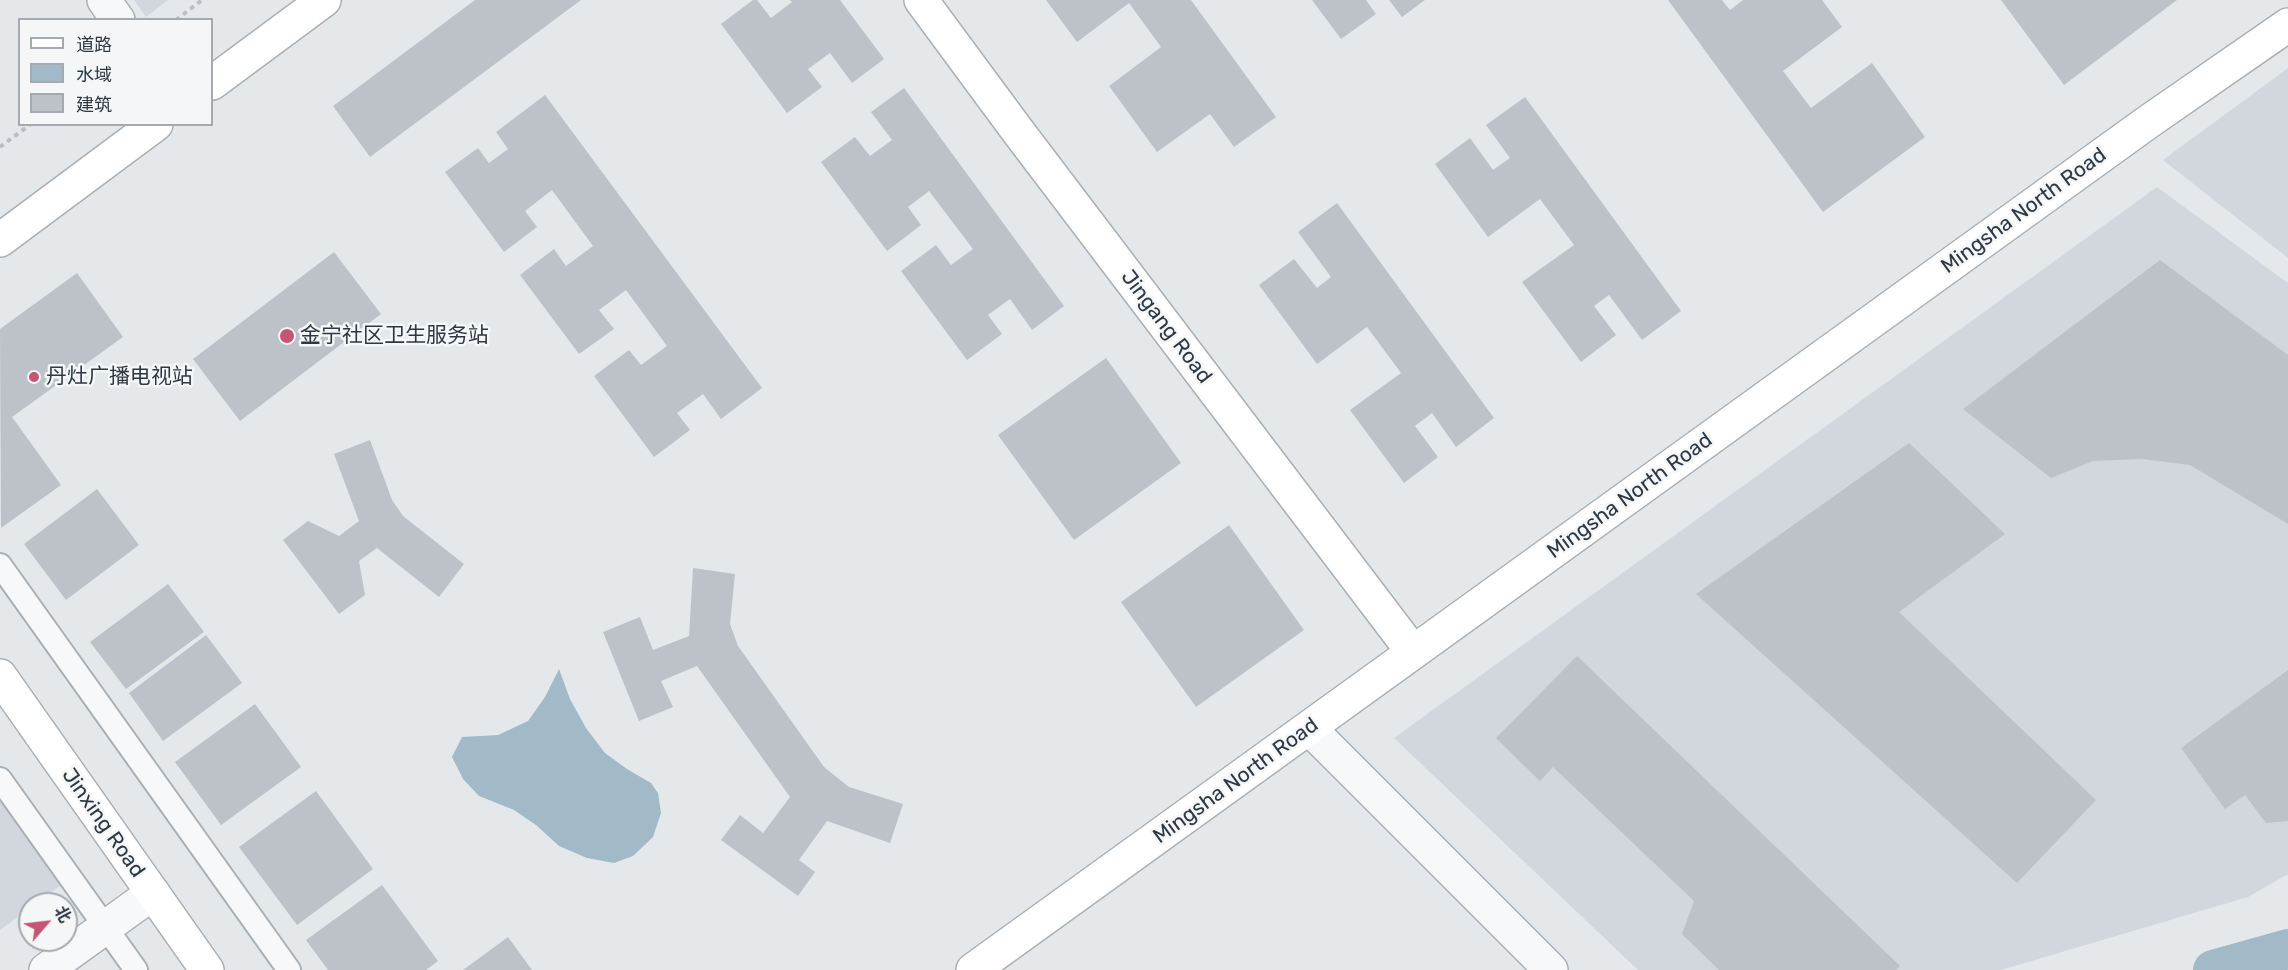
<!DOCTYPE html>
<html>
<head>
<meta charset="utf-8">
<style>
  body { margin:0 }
  #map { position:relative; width:2288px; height:970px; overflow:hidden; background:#e4e8eb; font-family:Rubik,"Noto Sans SC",sans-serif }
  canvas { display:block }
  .legend { position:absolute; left:18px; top:18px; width:195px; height:108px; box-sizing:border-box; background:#f4f6f8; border:2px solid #a4aaaf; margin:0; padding:8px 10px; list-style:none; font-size:18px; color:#2d3842 }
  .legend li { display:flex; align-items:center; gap:12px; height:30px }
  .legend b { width:30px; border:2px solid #a4aaaf }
  .north { position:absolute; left:18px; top:892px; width:60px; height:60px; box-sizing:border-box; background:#f4f6f8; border:2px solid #a4aaaf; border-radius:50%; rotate:62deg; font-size:16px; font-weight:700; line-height:24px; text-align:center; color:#2d3842 }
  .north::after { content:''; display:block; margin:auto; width:21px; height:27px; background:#c55475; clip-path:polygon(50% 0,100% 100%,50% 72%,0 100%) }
</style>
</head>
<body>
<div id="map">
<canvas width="2288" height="970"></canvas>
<ul class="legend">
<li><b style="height:8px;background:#fff"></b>道路</li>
<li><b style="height:16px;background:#a2bac8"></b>水域</li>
<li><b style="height:16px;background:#bcc2c7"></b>建筑</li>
</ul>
<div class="north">北</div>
</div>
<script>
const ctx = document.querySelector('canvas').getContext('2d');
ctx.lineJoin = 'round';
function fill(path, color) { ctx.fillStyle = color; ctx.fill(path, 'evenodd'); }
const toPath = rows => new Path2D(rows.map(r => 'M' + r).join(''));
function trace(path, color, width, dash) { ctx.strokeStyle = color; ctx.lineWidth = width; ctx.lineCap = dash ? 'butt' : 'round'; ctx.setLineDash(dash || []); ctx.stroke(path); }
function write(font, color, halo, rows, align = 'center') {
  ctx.font = font + ' Rubik,"Noto Sans SC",sans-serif'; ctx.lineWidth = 5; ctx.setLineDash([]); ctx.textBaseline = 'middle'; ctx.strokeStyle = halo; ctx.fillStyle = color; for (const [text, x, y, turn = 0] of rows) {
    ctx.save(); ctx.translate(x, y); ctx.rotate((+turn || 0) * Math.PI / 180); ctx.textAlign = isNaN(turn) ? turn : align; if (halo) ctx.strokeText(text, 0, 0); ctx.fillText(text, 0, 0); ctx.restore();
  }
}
const built = toPath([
  [134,0,168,0,146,17],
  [2288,68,2288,258,2163,160],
  [2157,187,2288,283,2288,874,2248,897,2001,970,1638,970,1394,738],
  [0,788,67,881,35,904,30,904,30,908,0,930]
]);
const water = toPath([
  [559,669,570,699,586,728,605,753,627,769,651,783,658,793,661,813,653,837,633,856,614,863,587,858,559,846,536,825,514,810,479,796,463,779,452,757,462,737,498,735,528,721,545,697]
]);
const canal = toPath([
  [2213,970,2288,949]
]);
const building = toPath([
  [475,0,581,0,370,157,333,106],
  [753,0,757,0,771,18,792,2,790,0,840,0,884,59,852,83,830,53,808,69,822,87,787,113,721,24],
  [1046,0,1191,0,1276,117,1234,147,1210,114,1157,152,1109,86,1161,47,1129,3,1077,42],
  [1312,0,1366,0,1376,14,1341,39],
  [1389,0,1425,0,1402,17],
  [1668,0,1722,0,1730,10,1743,0,1822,0,1842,27,1783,71,1811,108,1872,63,1925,137,1823,212],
  [2001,0,2177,0,2064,85],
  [904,88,1064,306,1032,330,1010,299,988,315,1002,334,967,360,901,271,936,245,951,265,973,249,929,191,908,207,921,225,887,251,821,162,855,137,870,156,892,140,871,112],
  [545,95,762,388,721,419,703,394,677,413,690,430,654,457,594,376,629,350,641,365,667,346,626,290,599,310,614,329,579,354,520,275,554,249,566,266,593,246,552,190,525,211,537,227,504,252,445,172,478,148,489,163,508,149,496,132],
  [1525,97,1681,311,1642,340,1609,295,1594,306,1616,335,1581,362,1522,282,1574,245,1540,199,1488,237,1435,164,1470,138,1493,170,1510,158,1486,125],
  [1337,203,1494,418,1456,447,1432,413,1415,426,1438,457,1404,483,1350,410,1401,373,1367,327,1317,364,1259,285,1294,259,1317,288,1331,277,1298,232],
  [334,252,381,314,240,421,193,359],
  [2160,260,2288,355,2288,524,2190,465,2142,459,2093,461,2051,478,1963,409],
  [77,273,123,337,12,417,61,485,1,528,0,329],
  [1106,358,1181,463,1074,540,998,435],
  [370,440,392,500,403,516,464,564,439,597,377,548,359,561,365,595,339,614,283,540,308,521,339,536,359,521,334,454],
  [1909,443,2005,534,1899,612,2096,800,2017,883,1696,594],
  [97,489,139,545,66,600,24,544],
  [1229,525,1304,630,1196,707,1121,602],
  [693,568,735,574,730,624,738,646,824,767,849,787,903,804,890,843,827,821,799,860,815,872,798,896,721,840,740,815,763,833,790,797,697,666,661,681,673,707,639,721,603,632,640,617,653,650,689,636],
  [168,584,204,632,126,689,90,642],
  [206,635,242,683,163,741,129,693],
  [1577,656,1900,966,1896,970,1719,970,1682,934,1694,901,1553,767,1540,781,1496,738],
  [2288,670,2288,821,2266,823,2245,795,2225,809,2181,748],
  [255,704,301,767,221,825,175,762],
  [316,791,373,869,297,925,239,847],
  [382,885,438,961,426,970,328,970,306,940],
  [508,937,532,970,463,970]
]);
const path = toPath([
  [176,20,202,0],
  [0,147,31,124]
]);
const lane = toPath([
  [0,565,289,970],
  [0,779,136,970]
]);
const street = toPath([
  [104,0,118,20],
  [1309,728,1551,970],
  [46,970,153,893]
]);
const secondary = toPath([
  [921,0,1017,130,1413,652],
  [212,83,324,0],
  [0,240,156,124],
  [0,676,207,970],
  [973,970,2148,122,2288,25]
]);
const markers = [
  [287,336,8,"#c55475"],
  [34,377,6,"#c55475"]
];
const streetNames = [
  ["Mingsha North Road",2024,211,-36],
  ["Jingang Road",1166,327,53],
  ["Mingsha North Road",1630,496,-36],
  ["Mingsha North Road",1236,781,-36],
  ["Jinxing Road",103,823,55]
];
const poiNames = [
  ["金宁社区卫生服务站",300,336],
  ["丹灶广播电视站",46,377]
];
fill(built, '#d2d7dd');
fill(water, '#a2bac8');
trace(canal, '#a2bac8', 40);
fill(building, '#bcc2c7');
trace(lane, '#a9b0b5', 26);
trace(street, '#a9b0b5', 36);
trace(secondary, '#a9b0b5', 36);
trace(path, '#babec2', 4, [4.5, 4.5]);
trace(lane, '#f7f8f9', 22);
trace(street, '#f7f8f9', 33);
trace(secondary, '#fff', 33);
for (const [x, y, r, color] of markers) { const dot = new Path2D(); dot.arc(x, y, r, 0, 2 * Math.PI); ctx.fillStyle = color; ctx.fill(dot); trace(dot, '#f4f6f8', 2); }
write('21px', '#2d3842', '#f4f6f8', streetNames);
write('21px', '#2d3842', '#f4f6f8', poiNames, 'left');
</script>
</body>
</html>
